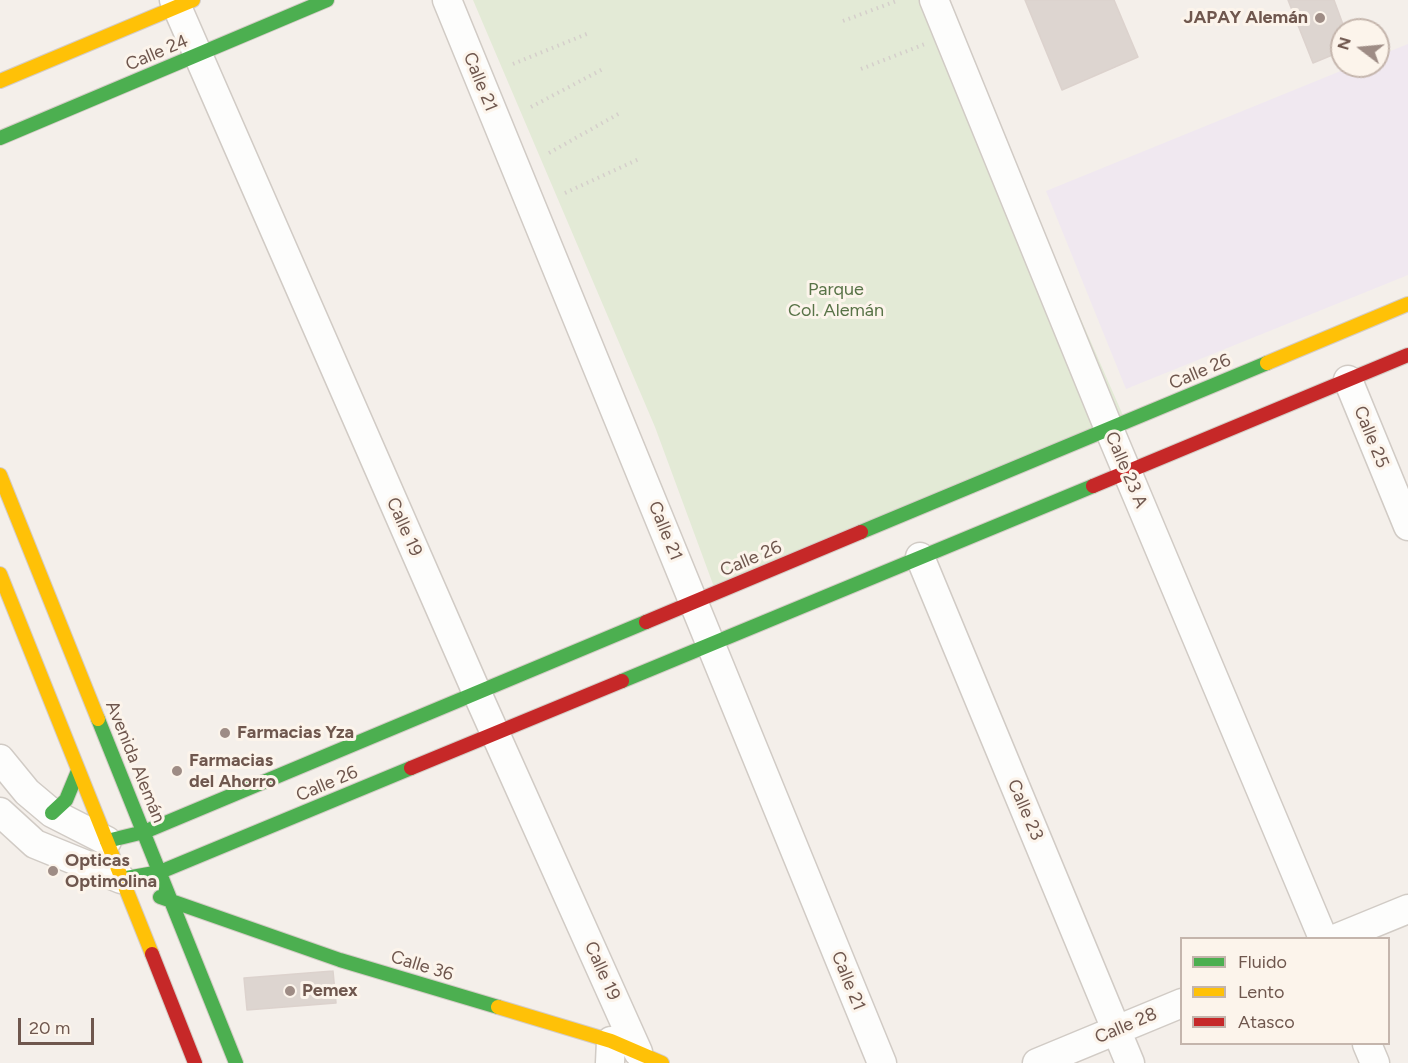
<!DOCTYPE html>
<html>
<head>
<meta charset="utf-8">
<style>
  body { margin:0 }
  #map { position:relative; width:1408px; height:1063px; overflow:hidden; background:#f4efea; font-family:Figtree,sans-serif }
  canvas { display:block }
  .legend { position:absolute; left:1180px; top:937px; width:210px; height:108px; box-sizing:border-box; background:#fcf4eb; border:2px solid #c4b5ac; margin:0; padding:8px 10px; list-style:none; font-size:18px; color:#6f574e }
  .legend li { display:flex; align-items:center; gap:12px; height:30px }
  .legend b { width:30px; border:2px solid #c4b5ac }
  .north { position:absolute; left:1330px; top:18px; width:60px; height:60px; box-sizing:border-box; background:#fcf4eb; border:2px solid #c4b5ac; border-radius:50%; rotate:286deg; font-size:16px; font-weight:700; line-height:24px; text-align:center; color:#6f574e }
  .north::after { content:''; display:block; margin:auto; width:21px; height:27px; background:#9e8c85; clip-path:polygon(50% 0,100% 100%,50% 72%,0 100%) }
  .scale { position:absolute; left:18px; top:1018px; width:76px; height:27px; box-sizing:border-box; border:3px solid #6f574e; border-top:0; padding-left:8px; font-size:18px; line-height:21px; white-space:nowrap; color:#6f574e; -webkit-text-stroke:4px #fcf4eb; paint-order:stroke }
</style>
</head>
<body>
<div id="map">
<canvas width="1408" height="1063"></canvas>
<ul class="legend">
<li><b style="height:8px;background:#4caf50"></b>Fluido</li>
<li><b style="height:8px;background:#ffc107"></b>Lento</li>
<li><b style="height:8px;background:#c62828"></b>Atasco</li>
</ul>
<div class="north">N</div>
<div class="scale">20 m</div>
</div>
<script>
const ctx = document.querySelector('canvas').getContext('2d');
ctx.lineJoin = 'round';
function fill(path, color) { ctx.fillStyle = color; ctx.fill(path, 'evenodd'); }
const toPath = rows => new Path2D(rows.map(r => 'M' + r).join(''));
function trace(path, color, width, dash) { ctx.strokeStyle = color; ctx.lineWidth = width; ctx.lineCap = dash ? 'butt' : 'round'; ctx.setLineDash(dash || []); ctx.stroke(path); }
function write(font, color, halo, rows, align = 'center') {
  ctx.font = font + ' Figtree,sans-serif'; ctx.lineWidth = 6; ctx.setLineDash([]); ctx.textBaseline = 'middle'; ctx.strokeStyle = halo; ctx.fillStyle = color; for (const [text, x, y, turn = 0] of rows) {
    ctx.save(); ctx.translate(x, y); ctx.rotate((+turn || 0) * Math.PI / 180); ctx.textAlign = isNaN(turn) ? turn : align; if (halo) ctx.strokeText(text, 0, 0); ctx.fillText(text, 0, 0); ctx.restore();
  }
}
const education = toPath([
  [1408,44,1408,275,1126,389,1046,191,1353,66,1378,66,1378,56]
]);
const green = toPath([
  [473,0,949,0,983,95,1125,420,714,587,655,427]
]);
const building = toPath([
  [1025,0,1114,0,1138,57,1062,90,1025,0],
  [1288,0,1334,0,1345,30,1342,30,1342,51,1313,63,1288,0],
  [333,971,336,1003,247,1010,244,978,333,971]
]);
const path = toPath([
  [843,21,899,0],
  [513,64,589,33],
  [861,69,925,44],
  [531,107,603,69],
  [549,153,620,113],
  [565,193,639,159]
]);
const street = toPath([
  [174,0,477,693,638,1052],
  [447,0,882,1063],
  [934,0,1109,429,1323,938],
  [1348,380,1408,526],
  [920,557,1130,1063],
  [0,759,27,792,52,813,107,841],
  [0,812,35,844,121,879],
  [1337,938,1408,909],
  [1367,1044,1375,1063],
  [610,1063,611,1041],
  [1037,1063,1182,1003]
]);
const fast = toPath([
  [0,138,327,0],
  [861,532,1267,363],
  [622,681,1093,486],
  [98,719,236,1063],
  [52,813,66,800,78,771],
  [107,841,144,832,646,622],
  [121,879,160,872,411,768],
  [160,897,340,960,498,1007]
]);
const slow = toPath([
  [0,81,193,0],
  [1267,363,1408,304],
  [0,475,98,719],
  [0,574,152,954],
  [498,1007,611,1041,662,1063]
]);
const jam = toPath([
  [1093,486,1408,355],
  [646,622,861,532],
  [411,768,622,681],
  [152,954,195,1063]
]);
const markers = [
  [1320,18,6,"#9e8c85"],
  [225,733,6,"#9e8c85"],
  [177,771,6,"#9e8c85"],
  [53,871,6,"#9e8c85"],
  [290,991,6,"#9e8c85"]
];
const poiNames = [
  ["JAPAY Alemán",1308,18,"right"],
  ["Farmacias Yza",237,733],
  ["Farmacias",189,761],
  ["del Ahorro",189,782],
  ["Opticas",65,861],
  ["Optimolina",65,882],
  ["Pemex",302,991]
];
const streetNames = [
  ["Calle 24",157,53,-23],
  ["Calle 21",480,82,68],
  ["Calle 26",1200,372,-23],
  ["Calle 25",1371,437,68],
  ["Calle 23 A",1126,470,67],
  ["Calle 19",404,527,66],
  ["Calle 21",665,531,68],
  ["Calle 26",751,559,-23],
  ["Avenida Alemán",135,762,68],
  ["Calle 26",327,784,-23],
  ["Calle 23",1025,810,67],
  ["Calle 36",422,966,17],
  ["Calle 19",602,971,66],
  ["Calle 21",848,981,68],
  ["Calle 28",1126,1026,-23]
];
const parkNames = [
  ["Parque",836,290],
  ["Col. Alemán",836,311]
];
fill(education, '#f0e8f0');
fill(green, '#e3ead6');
fill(building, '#ddd5d0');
trace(building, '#dcd2cd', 1.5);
trace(street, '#d1cbc5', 31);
trace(fast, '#d4ccc6', 16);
trace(slow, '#d4ccc6', 16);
trace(jam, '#d4ccc6', 16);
trace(path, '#d5cfcb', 4, [1.5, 4.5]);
trace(street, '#fdfdfc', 28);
trace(fast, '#4caf50', 14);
trace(slow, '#ffc107', 14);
trace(jam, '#c62828', 14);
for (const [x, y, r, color] of markers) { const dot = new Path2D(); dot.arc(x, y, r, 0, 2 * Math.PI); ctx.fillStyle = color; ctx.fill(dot); trace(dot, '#fcf4eb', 2); }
write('bold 18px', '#6f574e', '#fcf4eb', poiNames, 'left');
write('18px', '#6f574e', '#fcf4eb', streetNames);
write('18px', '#587347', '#fcf4eb', parkNames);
</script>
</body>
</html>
